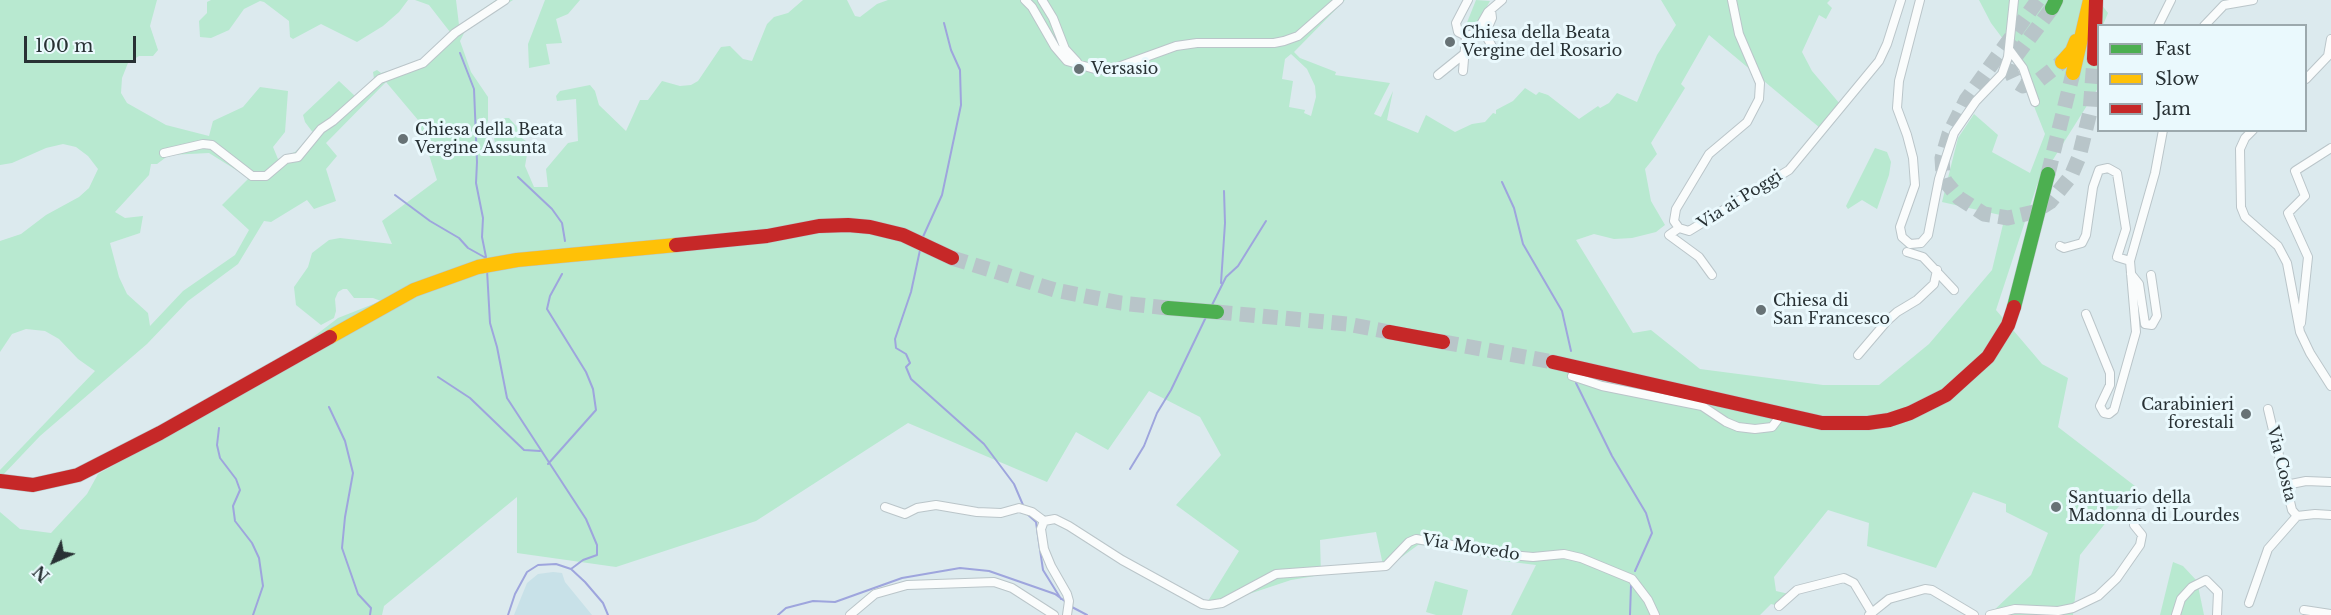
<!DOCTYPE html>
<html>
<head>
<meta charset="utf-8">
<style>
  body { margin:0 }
  #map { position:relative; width:2331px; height:615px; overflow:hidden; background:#dceaee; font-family:"Libre Baskerville",serif }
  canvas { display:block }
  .legend { position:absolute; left:2097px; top:24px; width:210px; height:108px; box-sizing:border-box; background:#eaf9fd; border:2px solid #9ca9ad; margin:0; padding:8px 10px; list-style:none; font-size:18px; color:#283134 }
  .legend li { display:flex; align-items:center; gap:12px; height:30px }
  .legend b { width:30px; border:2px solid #9ca9ad }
  .north { position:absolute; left:24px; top:531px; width:60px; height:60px; -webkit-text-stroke:4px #eaf9fd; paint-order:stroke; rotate:225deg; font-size:16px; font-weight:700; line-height:24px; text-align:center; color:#283134 }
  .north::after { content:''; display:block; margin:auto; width:21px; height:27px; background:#283134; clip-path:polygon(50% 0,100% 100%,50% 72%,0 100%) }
  .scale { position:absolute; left:24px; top:36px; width:112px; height:27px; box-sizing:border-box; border:3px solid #283134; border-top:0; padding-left:8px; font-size:18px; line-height:21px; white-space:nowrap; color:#283134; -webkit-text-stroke:4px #eaf9fd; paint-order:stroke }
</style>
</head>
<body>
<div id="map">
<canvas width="2331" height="615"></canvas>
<ul class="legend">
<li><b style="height:8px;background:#4caf50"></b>Fast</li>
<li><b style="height:8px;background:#ffc107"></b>Slow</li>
<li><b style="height:8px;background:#c62828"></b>Jam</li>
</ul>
<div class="north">N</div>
<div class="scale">100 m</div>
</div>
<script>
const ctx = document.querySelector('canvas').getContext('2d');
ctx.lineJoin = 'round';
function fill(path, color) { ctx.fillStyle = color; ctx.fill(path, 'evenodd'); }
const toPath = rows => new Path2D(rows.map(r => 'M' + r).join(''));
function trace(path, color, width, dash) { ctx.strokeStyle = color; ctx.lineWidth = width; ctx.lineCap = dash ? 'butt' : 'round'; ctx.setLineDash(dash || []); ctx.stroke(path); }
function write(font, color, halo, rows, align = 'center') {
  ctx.font = font + ' "Libre Baskerville",serif'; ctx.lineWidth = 6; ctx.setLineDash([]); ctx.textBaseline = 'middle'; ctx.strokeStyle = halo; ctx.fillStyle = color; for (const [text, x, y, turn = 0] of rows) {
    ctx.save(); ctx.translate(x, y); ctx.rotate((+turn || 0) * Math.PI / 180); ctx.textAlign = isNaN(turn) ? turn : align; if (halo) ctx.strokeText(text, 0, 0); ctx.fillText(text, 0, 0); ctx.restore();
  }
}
const built = toPath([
  [553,572,562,573,565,582,592,615,514,615,527,583,538,574]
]);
const green = toPath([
  [0,0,157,0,150,26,158,50,153,56,139,56,128,63,122,78,121,93,127,103,166,125,209,136,213,121,243,107,260,87,288,91,285,132,273,147,278,159,295,152,314,134,305,122,303,115,339,81,355,96,374,79,373,72,377,70,381,73,412,64,423,58,450,32,429,5,415,0,456,0,459,25,496,0,513,0,465,31,460,41,471,72,488,97,488,120,485,130,493,149,495,145,493,128,504,118,509,118,517,127,520,137,529,143,525,166,534,187,548,187,546,169,568,143,578,141,576,99,557,101,556,96,560,91,590,85,595,91,599,105,626,131,640,100,648,100,662,81,680,86,691,85,698,81,721,47,730,46,743,59,752,61,767,24,774,17,788,13,803,0,847,0,855,16,860,17,877,4,888,0,1345,0,1294,52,1300,58,1336,72,1335,75,1390,83,1374,114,1381,117,1393,91,1387,120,1418,133,1426,115,1455,132,1472,124,1485,122,1493,113,1496,114,1496,110,1513,101,1525,88,1536,95,1539,92,1548,95,1579,119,1598,106,1600,108,1609,103,1617,93,1637,102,1657,55,1676,25,1661,0,1830,0,1827,3,1832,8,1826,19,1819,15,1802,52,1812,71,1840,104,1820,128,1709,35,1681,84,1685,88,1651,143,1657,154,1645,169,1651,201,1665,225,1656,232,1632,238,1614,239,1594,234,1576,240,1633,333,1651,330,1700,369,1823,385,1879,385,1929,344,1992,270,2005,216,1942,202,1958,138,1974,114,1998,135,1992,152,2030,173,2045,134,2012,51,1991,23,1979,0,2098,0,2108,13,2103,25,2098,26,2098,88,2037,185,1996,310,2042,364,2068,378,2058,427,2135,486,2080,555,2073,615,1989,615,2031,575,2048,533,2006,512,2006,504,1973,492,1936,568,1867,546,1869,523,1828,510,1774,577,1776,591,1789,594,1775,605,1771,604,1760,615,1511,615,1536,565,1504,561,1438,546,1418,545,1384,570,1376,532,1320,540,1321,575,1291,580,1240,597,1208,601,1239,551,1176,505,1221,455,1200,417,1149,391,1108,450,1076,432,1047,482,908,423,756,521,616,567,517,553,517,497,384,606,382,615,0,615,0,512,20,529,51,533,87,494,98,474,139,451,304,344,338,318,381,301,373,298,354,298,347,289,343,289,338,292,335,299,336,311,334,318,321,325,296,305,294,287,308,267,312,253,329,240,340,238,392,244,382,221,437,180,418,120,386,82,326,143,337,156,326,169,336,201,314,209,307,200,271,222,264,221,238,264,188,301,147,344,40,436,2,476,0,482,0,470,95,371,78,359,59,339,45,331,26,329,12,334,0,352,0,241,21,234,46,215,79,197,89,188,98,169,88,156,76,147,63,144,46,148,12,163,0,165],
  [1291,54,1307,69,1315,86,1316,97,1311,116,1304,113,1305,110,1289,107,1293,81,1282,79,1285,59],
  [209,153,249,178,222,205,249,230,235,255,183,291,150,326,148,313,127,294,119,277,110,243,140,233,143,216,125,218,115,212,149,175,151,164,157,164,169,155],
  [211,0,408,0,399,12,383,26,357,42,321,24,293,39,290,37,289,21,264,2,260,1,244,9,229,30,211,38,200,37,199,21,207,13,207,2],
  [545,0,580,0,568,14,556,19,562,43,546,44,550,64,529,68,528,44],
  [1476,0,1490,1,1478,23,1470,28,1466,25],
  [1875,148,1887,152,1891,162,1889,175,1877,209,1862,200,1848,209,1846,206],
  [2173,562,2183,566,2197,581,2204,615,2160,615],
  [1435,581,1468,590,1462,615,1436,615,1426,612]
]);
const stream = toPath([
  [460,53,474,89,477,162,476,183,483,218,482,237,486,257],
  [518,177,552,209,562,223,565,241],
  [1502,182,1514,208,1523,244,1562,311,1571,351],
  [395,195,430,221,459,238,468,248,486,258],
  [922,239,942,195,961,105,960,70,951,50,944,23],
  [920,250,911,292,895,339,896,348,906,354,910,363,906,367,911,379,984,444,1014,484,1023,505],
  [487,270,490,323,497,347,507,398,586,519,597,545,597,555,583,560,571,569],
  [1221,283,1225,223,1224,191],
  [1211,307,1226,277,1238,266,1266,221],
  [438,377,470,398,524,450,540,451],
  [1576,383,1612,456,1646,513,1652,533,1635,571],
  [329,407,345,441,353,473,345,517,342,548,358,594,371,608,370,615],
  [219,428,217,445,220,458,236,479,240,490,233,506,235,521,252,543,259,558,263,586,253,615],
  [548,464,596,410,593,389,586,372,547,309,550,296,562,274],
  [1130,469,1144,446,1157,413,1171,390,1206,317],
  [1026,513,1036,522,1043,570,1061,599],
  [1070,606,1087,615],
  [508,615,515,594,527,572,538,565,556,564,571,569,585,582,603,603,608,615],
  [778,615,786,608,813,601,835,602,902,578,960,568,989,571,1055,594,1066,602],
  [1630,615,1631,585]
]);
const highwayTunnel = toPath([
  [2038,0,1966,100,1949,134,1942,158,1943,174,1945,181,1959,198,1984,214,2008,218,2034,212,2050,202,2071,176,2079,157,2090,112,2094,59],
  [2052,8,2013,60,2010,70,2015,81,2023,86,2038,81,2062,62],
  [2048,174,2073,73],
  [952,258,1055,290,1121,303,1168,308],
  [1217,312,1347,324,1389,332],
  [1443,342,1553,362]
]);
const street = toPath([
  [1025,0,1032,7,1055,47,1067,61,1098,70,1118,67,1176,46,1197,43,1274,43,1284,41,1298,36,1339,0],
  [1042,0,1053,18,1065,49,1077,62],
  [1468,0,1456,23,1458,32,1466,36,1476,33,1488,12,1502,0],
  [1732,0,1739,34,1760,83,1759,99,1747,122,1709,154,1676,209,1674,221,1679,228,1689,231,1789,170,1879,61,1887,44,1901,0],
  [1920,0,1899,81,1897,108,1907,135,1913,158,1915,185,1900,227,1902,237,1910,244,1921,243,1928,235,1939,179,1954,133,1976,101,2002,74,2008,57,2014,0],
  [1491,10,1492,18,1485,34,1494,50],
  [2158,26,2171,0],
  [2204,26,2224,5,2253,0],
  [2009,49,2023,68,2035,102],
  [1463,71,1466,36],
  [1438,75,1464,54],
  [2306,79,2328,56,2331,39],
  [2253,130,2245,138,2240,149,2241,207,2245,217,2278,246,2287,263,2300,332,2310,353,2331,386],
  [164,153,203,144,212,145,252,176,266,176,286,159,298,157,321,129,333,121,380,79,423,63,455,33,505,0],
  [1679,228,1669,235,1699,257,1712,275],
  [2060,246,2064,248,2082,243,2086,235,2093,187,2099,170,2108,168,2117,173,2126,229,2117,257,2130,261],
  [1907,252,1923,257,1954,290],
  [2131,274,2139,284,2145,324,2152,325,2157,316,2151,275],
  [2086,314,2110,373,2110,385,2100,406,2104,413,2109,414,2114,410,2136,332,2130,261,2155,173,2163,130],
  [2301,323,2308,257,2288,213,2305,196,2295,171,2331,148],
  [1858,355,1887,321,1897,312,1917,300,1934,284,1937,270],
  [1572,376,1602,386,1702,406,1726,422,1738,427,1755,429,1772,427,1782,414],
  [2268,409,2292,510,2297,516],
  [2286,485,2306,481,2331,482],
  [885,507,905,514,917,508,936,505,977,512,1001,513,1019,508,1032,512,1044,521],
  [1044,521,1055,519,1069,526,1122,560,1202,604,1209,605,1222,603,1276,574,1386,566,1409,542,1416,539,1511,555,1533,557,1564,554,1581,558,1632,579,1648,600,1655,615],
  [1044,521,1041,529,1044,549,1051,566,1067,594,1069,601,1067,615],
  [2249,603,2268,549,2297,516,2315,514,2331,515],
  [1779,606,1797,590,1844,578,1854,583,1872,613],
  [2304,610,2331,614],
  [850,615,875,594,907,585,994,582,1012,588,1054,615],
  [1869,615,1889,599,1925,589,1932,590,1974,615],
  [1990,615,2015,609,2058,611,2073,608,2098,596,2117,578,2140,545,2142,535,2134,525,2139,513],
  [2176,615,2181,599,2192,587,2206,580,2218,592,2217,615]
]);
const fast = toPath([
  [2052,8,2056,0],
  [2014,307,2048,174],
  [1168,308,1217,312]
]);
const slow = toPath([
  [2062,62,2072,51,2076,41],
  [2073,73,2090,0],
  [330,337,414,290,478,267,517,260,676,245]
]);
const jam = toPath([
  [2094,59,2096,0],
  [676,245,767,236,819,226,848,225,870,227,903,235,952,258],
  [1389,332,1443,342],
  [1553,362,1822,423,1868,423,1889,420,1910,413,1946,395,1988,357,2008,325,2014,307],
  [0,481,33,485,78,475,160,433,330,337]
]);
const markers = [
  [1450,42,6,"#677275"],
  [1079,69,6,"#677275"],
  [403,139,6,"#677275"],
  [1761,310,6,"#677275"],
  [2246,414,6,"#677275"],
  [2056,507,6,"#677275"]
];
const poiNames = [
  ["Chiesa della Beata",1462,33],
  ["Vergine del Rosario",1462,51],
  ["Versasio",1091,69],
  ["Chiesa della Beata",415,130],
  ["Vergine Assunta",415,148],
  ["Chiesa di",1773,301],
  ["San Francesco",1773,319],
  ["Carabinieri",2234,405,"right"],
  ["forestali",2234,423,"right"],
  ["Santuario della",2068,498],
  ["Madonna di Lourdes",2068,516]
];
const streetNames = [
  ["Via ai Poggi",1740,200,-32],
  ["Via Costa",2281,464,76],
  ["Via Movedo",1471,548,9]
];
fill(built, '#c8e1e8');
fill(green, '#b8e9d0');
trace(stream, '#9ea5dd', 2);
trace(highwayTunnel, '#b8c5c9', 15, [15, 8]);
trace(street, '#bac5c9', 10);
trace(fast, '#bac5c9', 15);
trace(slow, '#bac5c9', 15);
trace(jam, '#bac5c9', 15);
trace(street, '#fafcfc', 8);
trace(fast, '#4caf50', 14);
trace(slow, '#ffc107', 14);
trace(jam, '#c62828', 14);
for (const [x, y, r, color] of markers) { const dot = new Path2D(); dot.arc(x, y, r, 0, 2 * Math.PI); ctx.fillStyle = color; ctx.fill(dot); trace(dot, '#eaf9fd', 2); }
write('16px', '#283134', '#eaf9fd', poiNames, 'left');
write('16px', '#283134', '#eaf9fd', streetNames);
</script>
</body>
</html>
